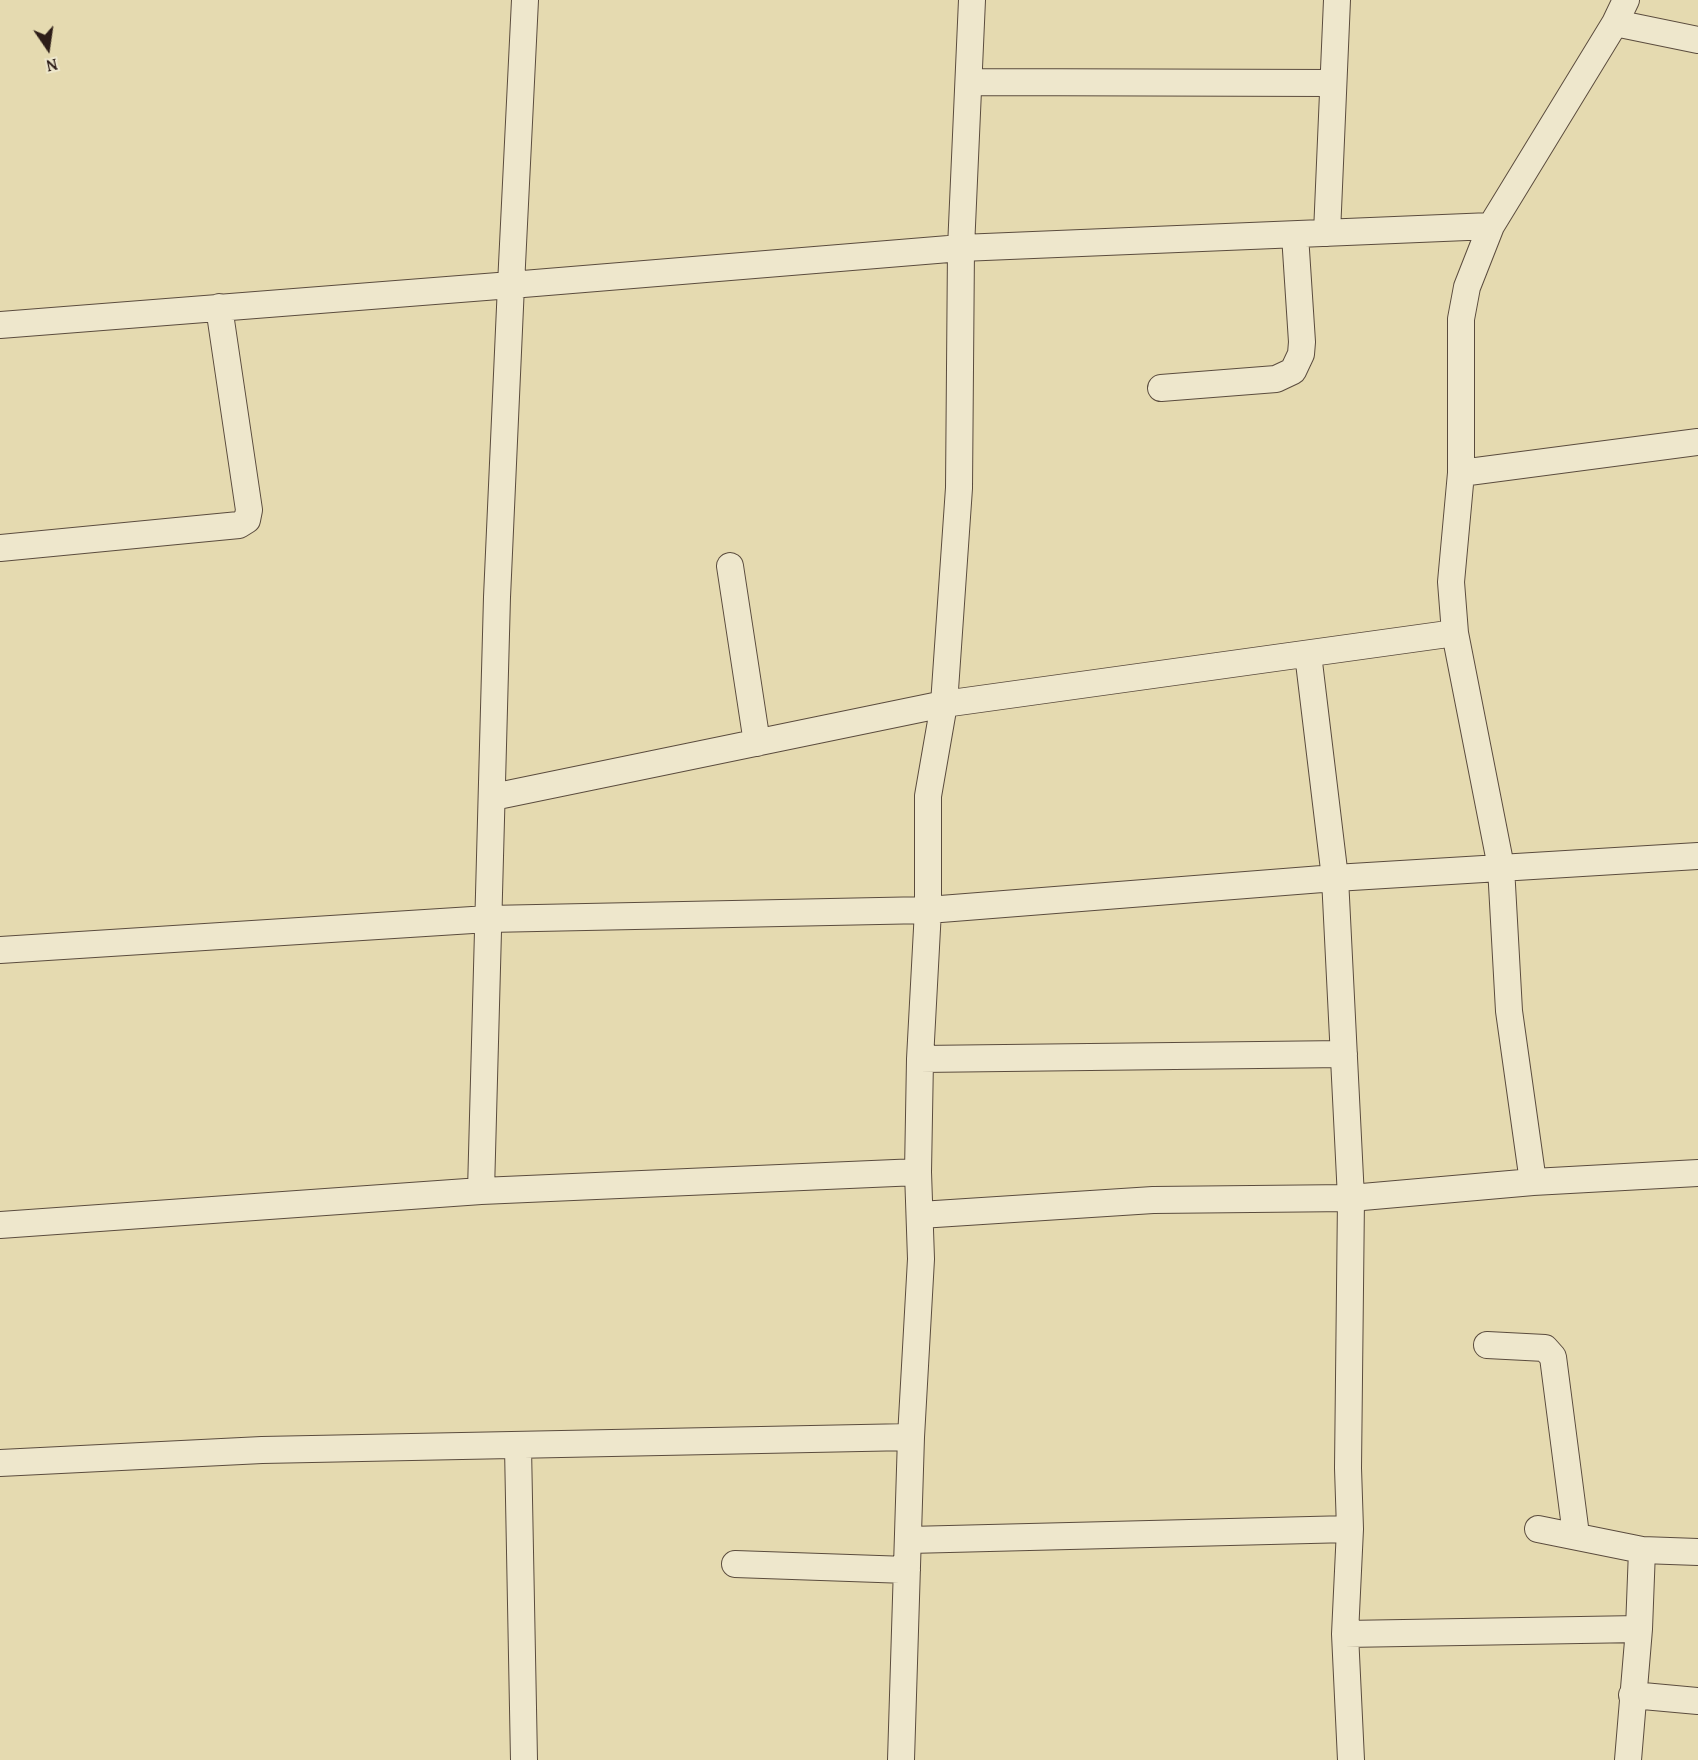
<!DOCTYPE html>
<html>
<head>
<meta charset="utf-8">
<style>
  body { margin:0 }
  #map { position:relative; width:1698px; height:1760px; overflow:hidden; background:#e5dab0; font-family:"Gentium Book Plus",serif }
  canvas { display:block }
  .north { position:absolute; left:18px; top:18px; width:60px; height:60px; -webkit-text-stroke:4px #eee7cc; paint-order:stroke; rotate:167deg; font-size:16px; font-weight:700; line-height:24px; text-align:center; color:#2d1d18 }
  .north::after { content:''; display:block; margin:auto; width:21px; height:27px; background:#2d1d18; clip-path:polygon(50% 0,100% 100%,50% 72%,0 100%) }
</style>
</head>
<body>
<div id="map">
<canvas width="1698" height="1760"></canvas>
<div class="north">N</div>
</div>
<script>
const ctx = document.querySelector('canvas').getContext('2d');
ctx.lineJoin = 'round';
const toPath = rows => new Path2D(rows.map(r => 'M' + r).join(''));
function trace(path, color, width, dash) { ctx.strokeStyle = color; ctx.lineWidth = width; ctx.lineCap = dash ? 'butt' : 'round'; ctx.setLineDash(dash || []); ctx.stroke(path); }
const street = toPath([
  [525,0,511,285,961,248,1491,226],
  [1615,23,1698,40],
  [969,82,1332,83],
  [1327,233,1337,0],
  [0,325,511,285,497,597,481,1191],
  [1161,388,1276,379,1293,371,1301,354,1302,342,1295,235],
  [1461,473,1698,442],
  [0,548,239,525,247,520,249,510,219,307],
  [730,566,757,743],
  [1308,654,1335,878,1351,1198,1348,1468,1350,1529,1345,1634,1351,1760],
  [493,797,944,704,1455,633],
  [0,950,488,919,928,910,1335,878,1698,856],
  [920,1059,1344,1054],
  [1533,1182,1509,1011,1501,867,1455,633,1451,582,1461,473,1461,319,1467,287,1491,226,1615,23,1626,0],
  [920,1215,1153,1200,1351,1198,1533,1182,1698,1173],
  [0,1225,481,1191,918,1172],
  [1487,1345,1545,1348,1553,1357,1576,1535],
  [518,1447,524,1760],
  [0,1463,262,1450,911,1437],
  [1538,1529,1642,1550,1698,1552],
  [909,1540,1350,1529],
  [735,1564,907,1570],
  [1345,1634,1639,1629],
  [1632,1695,1698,1701],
  [901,1760,911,1437,921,1259,918,1172,920,1059,928,910,928,796,944,704,959,488,961,248,972,0],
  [1628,1760,1639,1629,1642,1550]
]);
trace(street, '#5b4c3e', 28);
trace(street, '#eee7cc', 26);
</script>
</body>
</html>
